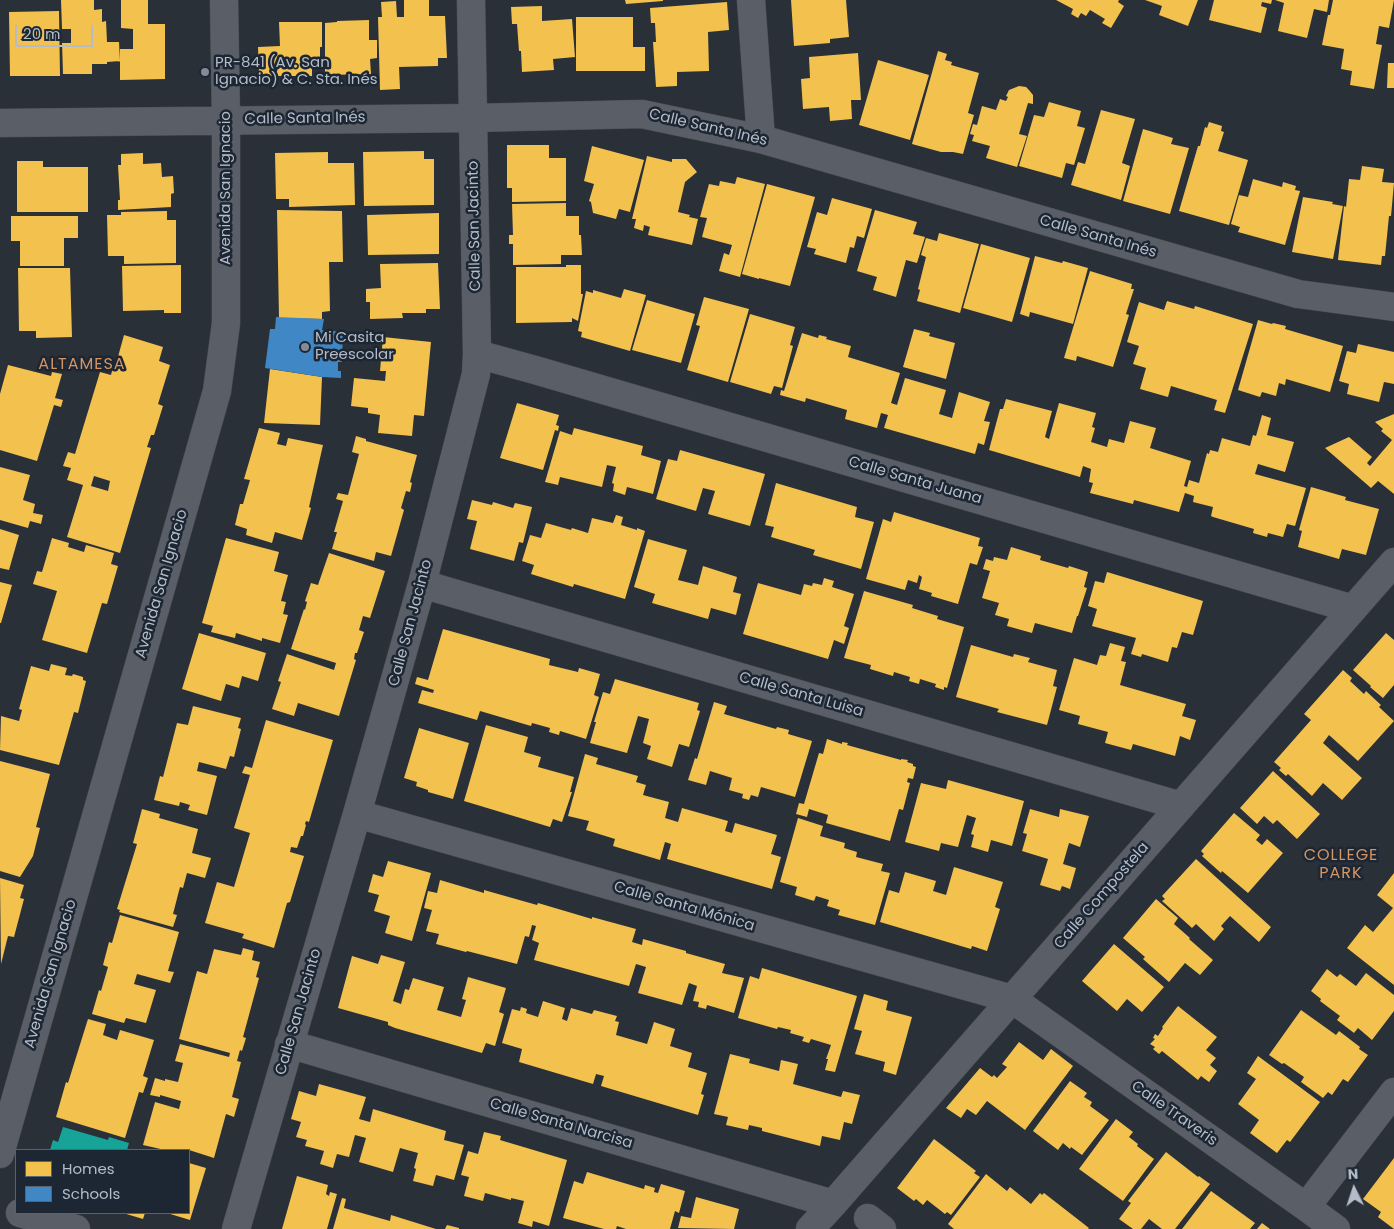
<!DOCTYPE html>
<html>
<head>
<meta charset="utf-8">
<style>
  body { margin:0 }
  #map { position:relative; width:1394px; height:1229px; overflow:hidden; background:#2a3038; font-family:Poppins,sans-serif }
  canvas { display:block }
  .legend { position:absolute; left:15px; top:1149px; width:175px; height:65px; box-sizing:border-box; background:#1d2633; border:1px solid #59626f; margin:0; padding:6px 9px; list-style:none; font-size:15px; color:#b4bcc9 }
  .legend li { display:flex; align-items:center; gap:10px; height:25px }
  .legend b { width:25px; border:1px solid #59626f }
  .north { position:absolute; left:1329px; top:1164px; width:50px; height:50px; -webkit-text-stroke:4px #1d2633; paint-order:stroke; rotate:356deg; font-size:14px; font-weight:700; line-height:20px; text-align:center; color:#b4bcc9 }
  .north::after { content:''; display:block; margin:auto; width:18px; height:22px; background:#b4bcc9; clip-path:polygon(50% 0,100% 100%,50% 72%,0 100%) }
  .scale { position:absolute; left:15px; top:25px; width:78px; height:22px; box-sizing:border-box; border:2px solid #b4bcc9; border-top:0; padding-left:6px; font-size:15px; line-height:18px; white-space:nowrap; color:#b4bcc9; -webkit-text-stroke:4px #1d2633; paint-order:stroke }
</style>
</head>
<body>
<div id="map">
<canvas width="1394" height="1229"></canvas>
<ul class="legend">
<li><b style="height:14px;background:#f2c14e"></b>Homes</li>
<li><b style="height:14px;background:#3f88c5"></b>Schools</li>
</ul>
<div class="north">N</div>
<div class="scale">20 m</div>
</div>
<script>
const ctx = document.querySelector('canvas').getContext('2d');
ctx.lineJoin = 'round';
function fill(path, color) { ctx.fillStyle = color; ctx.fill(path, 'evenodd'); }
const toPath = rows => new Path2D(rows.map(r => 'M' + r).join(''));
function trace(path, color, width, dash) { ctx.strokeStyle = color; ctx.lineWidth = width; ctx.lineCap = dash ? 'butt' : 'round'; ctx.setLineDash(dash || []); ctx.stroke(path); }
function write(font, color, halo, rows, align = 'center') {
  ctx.font = font + ' Poppins,sans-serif'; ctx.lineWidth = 5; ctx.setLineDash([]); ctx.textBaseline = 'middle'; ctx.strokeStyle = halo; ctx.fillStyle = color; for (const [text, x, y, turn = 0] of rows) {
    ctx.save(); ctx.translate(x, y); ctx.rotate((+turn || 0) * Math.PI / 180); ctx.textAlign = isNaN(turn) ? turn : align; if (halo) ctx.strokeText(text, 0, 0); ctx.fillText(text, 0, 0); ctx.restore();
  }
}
const homes = toPath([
  [61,0,94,0,94,10,102,9,102,22,106,21,107,42,119,42,120,61,107,62,107,64,92,64,92,74,63,74,62,43,71,43,71,29,62,29],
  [121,0,148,0,148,24,165,24,165,79,120,80,120,49,133,49,133,29,121,28],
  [404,0,429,0,429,16,445,16,447,58,438,58,438,66,399,67,400,89,380,90,378,17,382,17,381,2,396,1,397,17,404,17],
  [625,0,663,0,663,1,626,4],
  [791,0,846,0,849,37,830,39,830,43,794,46],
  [1056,0,1119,0,1118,2,1124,6,1111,28,1102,23,1105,19,1090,10,1086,16,1081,13,1078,18,1071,14,1073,9],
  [1145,0,1198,0,1188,26,1159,15,1162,6],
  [1214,0,1272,0,1271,4,1262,2,1261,6,1267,8,1261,33,1209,20],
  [1275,0,1329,0,1327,12,1314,9,1307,38,1278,31,1284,3],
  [1333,0,1394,0,1389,28,1379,26,1376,44,1382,45,1374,89,1350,85,1352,71,1341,69,1344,49,1322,45,1328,15,1330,15],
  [727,2,729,30,708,32,709,71,677,72,677,86,656,87,653,42,656,42,655,23,651,23,650,8],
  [542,6,542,21,572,19,575,57,553,59,554,70,522,72,521,51,519,51,517,24,512,24,511,7],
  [59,11,60,76,10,76,9,12],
  [576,17,633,17,633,47,645,47,645,71,576,71],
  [369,20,369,40,377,40,377,58,370,59,371,74,325,75,325,23,337,22,337,21],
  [279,22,322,22,322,47,320,47,320,66,312,65,312,76,259,76,258,47,280,46],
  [938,51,947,54,945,60,952,62,951,65,979,73,968,113,974,115,963,154,953,152,941,152,912,144],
  [858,53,861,100,851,100,852,119,830,121,829,107,803,109,801,79,810,78,809,57],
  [878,60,929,75,910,140,859,125],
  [1388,63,1394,63,1394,88,1387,88],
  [1019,86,1026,87,1029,90,1033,95,1033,104,1028,103,1019,134,1027,136,1017,167,986,158,990,146,972,141,974,135,970,134,973,124,977,125,982,106,996,110,1000,99,1006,101,1008,97,1006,96,1009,90],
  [1049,102,1081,111,1077,126,1085,128,1074,165,1066,163,1062,178,1019,166,1034,115,1044,117],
  [1101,110,1135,119,1122,163,1130,166,1121,200,1071,185,1078,162,1085,164],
  [1209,122,1222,126,1221,131,1224,132,1218,151,1248,160,1229,225,1179,211,1198,146,1200,146,1205,127,1207,128],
  [1143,129,1173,138,1171,144,1189,148,1170,214,1123,201],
  [507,145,549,145,549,158,566,158,566,201,512,202,512,188,507,188],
  [592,146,644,160,630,212,619,209,616,219,593,213,591,202,589,201,594,184,584,181],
  [424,151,424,159,434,159,434,205,364,206,363,152],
  [328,152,328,163,354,163,355,205,289,207,289,199,276,199,275,153],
  [143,153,143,164,161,163,162,177,173,176,174,193,171,194,171,207,118,210,118,200,120,200,118,165,121,165,121,154],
  [647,156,672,162,672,159,686,159,697,172,685,182,678,212,690,215,689,217,698,219,692,245,648,235,650,227,644,225,643,231,634,228,636,219,632,219],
  [17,161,43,161,43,167,88,167,88,212,17,212],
  [1362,166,1384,169,1382,182,1394,183,1391,216,1389,216,1385,256,1382,256,1381,265,1338,260,1344,206,1346,207,1349,179,1360,180],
  [737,177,765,184,740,277,719,271,724,253,729,255,732,245,702,237,707,218,700,217,709,184,719,186,720,181,735,184],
  [1253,179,1282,187,1283,182,1296,186,1295,190,1300,191,1285,245,1238,232,1240,227,1231,224,1239,195,1248,197],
  [767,184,815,197,790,286,759,278,759,279,742,274],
  [1303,197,1333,202,1332,204,1343,206,1333,259,1292,252],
  [832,198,872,209,864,238,857,236,854,248,850,247,846,263,814,254,816,249,807,247,817,212,827,215],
  [566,203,566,216,579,216,579,235,581,235,582,255,561,255,561,264,513,265,513,244,509,244,509,235,513,235,512,204],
  [277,210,342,211,343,262,329,262,330,311,322,312,322,319,279,318],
  [875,210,917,222,913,234,925,237,917,263,906,260,896,297,873,290,877,277,857,271],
  [167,211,167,220,176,220,176,263,124,264,124,256,108,256,107,215,121,215,121,212],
  [439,213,439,254,368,255,367,215],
  [11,216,78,216,78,238,64,238,64,266,20,266,20,241,11,241],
  [939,233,979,244,960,313,917,301,920,290,918,289,926,257,921,255,926,238,937,241],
  [981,244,1030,258,1012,322,963,308],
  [1035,256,1062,263,1063,261,1088,268,1073,324,1030,312,1029,317,1020,314],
  [438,263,440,309,426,309,426,313,402,313,403,318,370,319,370,302,366,302,366,289,381,288,380,264],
  [181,265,181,313,164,313,164,310,123,311,122,266],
  [566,265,581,265,581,294,583,294,578,321,572,318,572,322,516,323,516,267,566,267],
  [18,268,70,268,72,337,36,338,36,331,19,331],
  [1090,271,1132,284,1131,289,1134,289,1126,314,1129,315,1113,367,1077,356,1076,361,1064,358],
  [624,289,646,295,630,351,581,337,582,332,578,331,586,291,593,293,593,290,621,298],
  [704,297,749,309,728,382,687,370,700,326,696,325],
  [647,300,695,314,681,363,632,350],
  [1167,301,1194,309,1195,306,1253,324,1225,413,1214,410,1217,400,1171,386,1168,397,1140,389,1146,368,1133,364,1139,346,1127,342,1132,325,1139,302,1164,310],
  [750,314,795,327,790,345,793,346,782,388,774,386,771,394,730,382],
  [1258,320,1272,324,1273,323,1286,326,1285,329,1343,346,1330,392,1286,379,1285,385,1279,383,1276,396,1262,392,1260,397,1238,390],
  [914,329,930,333,929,336,955,343,946,379,903,367],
  [802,333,818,338,819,335,827,337,826,339,851,346,848,357,900,373,891,403,897,405,905,378,946,390,939,414,952,418,959,392,990,402,984,421,990,422,984,445,978,443,975,454,884,428,888,415,881,413,877,428,845,419,847,410,806,398,805,402,780,395,781,390,784,391],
  [124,335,163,347,159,361,170,365,158,404,163,406,154,435,151,435,147,447,151,448,120,553,67,537,83,485,67,480,71,468,63,466,68,452,75,454,100,372,111,375,114,363,116,364],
  [94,476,110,481,108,491,91,486],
  [383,337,431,342,424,416,414,415,412,436,378,433,380,415,368,413,368,408,351,406,354,378,385,381,386,371,380,371],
  [1358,344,1394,352,1394,384,1384,382,1379,402,1347,394,1349,384,1339,381,1347,351,1356,353],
  [8,365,51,376,52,372,62,374,55,398,63,400,61,407,54,405,37,461,0,450,0,394],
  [270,369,322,377,320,425,264,423],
  [1006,399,1052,411,1045,437,1049,439,1059,403,1096,413,1092,427,1095,428,1091,442,1107,447,1109,439,1124,443,1130,421,1156,428,1150,448,1191,461,1184,486,1187,487,1189,480,1199,483,1207,453,1209,454,1210,450,1218,452,1222,438,1250,446,1253,435,1256,436,1262,415,1271,418,1267,435,1294,442,1285,472,1258,464,1255,474,1306,488,1295,526,1287,524,1283,537,1268,533,1267,537,1253,533,1254,529,1213,517,1211,516,1213,507,1193,502,1194,496,1185,493,1179,512,1134,500,1133,504,1090,493,1093,483,1089,482,1091,469,1083,466,1080,477,989,450,1000,409,1003,409],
  [517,403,559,415,556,425,559,426,558,431,555,430,543,470,500,458],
  [1394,414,1394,494,1378,481,1371,488,1325,448,1349,437,1372,457,1367,463,1370,466,1392,440,1381,431,1383,429,1375,422],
  [259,428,280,433,277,444,286,446,288,438,323,445,309,507,311,508,302,540,275,532,272,543,246,535,247,529,235,525,240,504,243,504,250,480,244,479],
  [574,428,643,446,641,455,661,461,653,494,627,487,625,495,613,491,614,484,612,483,616,467,607,465,602,487,560,477,558,485,545,482,560,431,572,435],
  [356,436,366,439,366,441,417,455,410,482,412,483,410,492,406,491,401,508,404,510,391,556,376,552,374,561,332,549,337,532,334,532,343,501,336,499,338,493,348,495,359,454,352,452],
  [680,450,765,474,750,526,708,514,715,491,703,488,696,511,656,499,668,459,677,461],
  [0,467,30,475,23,500,35,504,33,513,43,515,41,524,30,521,28,528,0,520],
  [776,483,857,507,855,517,874,522,861,569,813,555,815,550,771,537,774,527,765,525],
  [1311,487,1346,497,1345,500,1379,509,1366,555,1342,549,1339,559,1298,547,1302,531,1299,530],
  [472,500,492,505,493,502,513,508,515,503,532,507,523,543,519,542,514,561,470,549,477,521,467,519],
  [894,512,980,538,978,546,983,547,977,565,970,563,958,604,931,596,932,593,919,589,922,577,919,575,917,583,908,580,905,590,866,579,883,519,891,522],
  [616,515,623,517,621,525,637,530,637,528,645,531,625,599,574,584,573,587,531,574,534,565,522,561,530,535,541,538,546,523,571,530,572,528,588,533,592,518,613,523],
  [0,529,19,535,9,570,0,568],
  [52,538,69,543,68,547,84,552,86,545,114,553,111,564,118,566,107,604,102,603,87,653,42,640,57,591,33,584,37,571,42,572],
  [226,538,279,552,274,571,288,575,281,601,286,602,283,614,288,615,280,643,262,638,262,641,236,633,235,638,211,632,213,626,202,623],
  [648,539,687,550,678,580,698,585,703,566,737,577,733,592,741,594,736,615,711,608,708,619,652,603,655,594,634,587],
  [1011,547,1041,556,1040,560,1068,568,1069,566,1088,572,1084,587,1087,588,1078,616,1077,616,1072,633,1035,623,1032,633,1007,626,1009,619,995,615,999,603,982,598,990,571,983,569,986,559,993,561,994,557,1007,560],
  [329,553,385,571,370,618,363,616,359,630,364,632,357,653,355,653,354,659,356,660,339,716,298,703,294,716,272,709,281,682,278,681,287,654,334,670,336,663,291,649,304,609,305,610,307,602,305,601,311,583,318,585],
  [1107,572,1203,601,1193,635,1182,632,1177,648,1172,647,1168,662,1142,654,1141,657,1131,654,1136,638,1092,626,1097,609,1088,606,1095,581,1104,583],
  [824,578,834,581,832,587,854,594,844,626,849,628,844,644,834,640,828,659,743,634,758,583,801,595,804,584,812,586,813,583,822,585],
  [0,582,12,585,1,623,0,623],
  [864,591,913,605,912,608,938,616,937,619,964,627,947,688,944,687,944,690,935,687,936,684,920,679,919,684,909,681,910,677,894,672,893,676,870,669,871,665,844,658],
  [443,629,550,659,549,665,578,672,579,668,600,674,594,695,599,697,586,739,560,731,559,735,549,732,550,728,532,723,531,726,480,711,477,720,418,703,422,690,433,693,434,690,415,684,417,677,428,680],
  [199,633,266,653,258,681,242,676,239,688,226,684,221,701,182,689],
  [1386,633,1394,640,1394,685,1383,698,1370,687,1371,686,1353,670],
  [1110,643,1125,647,1121,661,1126,662,1120,685,1186,704,1182,716,1196,720,1190,740,1180,736,1175,756,1133,744,1131,750,1105,743,1108,732,1078,724,1080,716,1059,710,1074,658,1097,665,1100,655,1106,656],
  [971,645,1013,657,1014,654,1030,658,1028,662,1057,670,1053,686,1057,687,1047,725,997,712,999,709,956,697],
  [51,664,67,668,65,675,72,676,73,674,83,677,83,680,86,681,78,713,74,712,59,765,0,750,1,716,19,721,22,710,19,709,31,666,49,671],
  [1343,670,1352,678,1350,681,1364,694,1366,691,1381,705,1379,707,1394,721,1358,761,1329,735,1323,743,1362,778,1342,800,1323,783,1312,796,1288,774,1286,776,1279,770,1281,768,1274,762,1311,720,1304,714],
  [615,679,699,703,697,710,700,711,689,747,679,744,672,767,647,759,651,746,643,743,649,719,638,716,627,753,590,743,596,722,594,722,603,692,610,694],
  [714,702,727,706,724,714,776,729,777,727,789,730,788,734,812,741,795,797,761,787,758,797,751,795,749,800,742,798,743,794,729,790,732,778,710,771,706,785,688,780,695,758,697,759],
  [193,706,241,718,238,728,241,729,234,757,230,756,226,769,199,762,197,771,217,776,207,815,188,810,190,805,180,802,179,806,154,800,160,776,163,777,177,723,188,725],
  [266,720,333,740,309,822,306,821,305,824,306,825,303,836,301,836,297,848,291,847,290,852,304,856,290,902,287,903,274,948,242,938,244,934,205,923,217,882,234,887,250,833,234,828,250,775,242,773,245,766,252,768],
  [486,725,528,737,524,752,541,757,538,767,574,777,570,792,572,792,562,822,553,819,550,827,464,801],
  [419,728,469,743,453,799,428,792,428,790,416,786,417,782,404,778],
  [827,739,842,744,842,742,848,743,847,745,901,760,901,759,908,760,907,762,913,764,913,766,916,767,913,779,908,778,907,782,910,783,903,810,899,809,890,841,826,823,828,815,809,809,807,817,796,814,799,803,804,804,819,753,823,754],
  [585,754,598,758,596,764,638,776,636,782,646,785,643,795,669,802,665,818,678,822,682,808,728,821,725,831,732,833,735,823,777,835,771,854,781,857,772,889,667,859,671,844,665,842,660,860,613,846,615,839,586,830,589,821,568,816],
  [0,761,50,774,36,827,40,828,33,856,20,877,0,871],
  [1273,771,1320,814,1297,839,1277,820,1273,824,1264,816,1257,824,1240,808],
  [948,780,1024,801,1012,846,991,840,988,852,971,847,974,835,971,834,976,818,967,815,958,847,941,843,939,851,905,842,921,783,946,789],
  [142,809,160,814,159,818,198,829,192,853,211,858,205,878,187,873,183,888,180,887,173,914,177,915,173,927,119,912,120,910,117,909,137,844,133,843],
  [1030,809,1059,817,1060,809,1089,816,1080,847,1069,843,1063,864,1076,868,1070,889,1062,886,1060,891,1040,885,1048,859,1022,851,1027,834,1023,833],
  [1234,813,1260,835,1256,840,1262,845,1267,839,1283,853,1248,893,1222,871,1221,873,1202,856,1204,854,1201,851],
  [798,818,823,826,820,836,845,843,844,848,857,852,856,857,883,864,881,871,890,873,875,925,838,915,840,910,827,906,829,900,816,896,814,901,795,895,797,887,780,882],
  [1196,859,1271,927,1259,942,1230,916,1221,926,1224,929,1214,941,1196,924,1192,928,1162,901,1165,899,1162,896],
  [388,861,431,873,412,941,385,933,390,916,374,911,379,895,368,892,373,874,383,877],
  [954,867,1003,882,995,907,1000,909,987,951,972,946,971,949,880,922,889,890,899,893,905,872,936,881,933,891,946,895],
  [1394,873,1394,985,1347,948,1365,925,1373,932,1393,908,1377,895],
  [0,878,24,885,20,898,24,899,14,937,8,936,1,964],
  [440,880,484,893,484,890,537,905,538,903,592,919,592,917,636,929,632,942,642,945,643,939,686,951,686,953,725,964,722,973,744,978,734,1013,707,1005,706,1009,698,1007,699,1002,693,1001,697,986,689,983,682,1005,638,993,646,967,636,964,629,986,534,960,539,943,532,940,536,926,532,925,529,937,525,936,517,964,467,951,466,952,436,944,439,934,426,931,432,910,424,908,428,891,437,893],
  [1156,899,1178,918,1174,924,1190,938,1189,939,1213,960,1200,975,1185,963,1169,982,1143,959,1145,957,1123,938],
  [120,915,179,932,168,971,174,972,170,983,137,974,134,984,156,990,146,1023,126,1018,124,1023,92,1014,99,990,101,991,108,967,103,965,109,942,112,943],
  [1114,944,1164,987,1142,1012,1127,999,1117,1011,1082,981],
  [243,948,254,951,252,960,260,962,256,977,259,978,243,1037,246,1038,242,1051,240,1050,237,1061,241,1062,232,1097,239,1099,234,1117,226,1114,214,1158,189,1150,180,1149,180,1150,165,1150,143,1145,155,1102,179,1109,181,1101,160,1095,160,1097,150,1095,155,1078,165,1081,165,1079,178,1082,183,1063,175,1061,180,1044,229,1057,230,1053,179,1039,197,971,207,974,214,949,241,955],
  [381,955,405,962,393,1001,401,1004,405,989,409,990,413,978,444,987,437,1010,461,1017,466,1000,462,999,468,977,506,988,499,1012,504,1014,495,1046,486,1043,482,1053,395,1028,388,1025,388,1022,338,1008,352,956,378,964],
  [762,968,857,996,835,1072,825,1070,828,1059,826,1059,831,1045,811,1039,809,1043,802,1041,804,1037,790,1033,791,1030,778,1027,777,1029,738,1018,750,976,759,979],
  [1327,969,1337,977,1340,974,1356,986,1366,973,1394,995,1394,1011,1372,1040,1358,1028,1354,1033,1337,1020,1340,1016,1320,1001,1321,999,1311,991],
  [864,994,888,1001,886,1010,912,1017,896,1075,883,1071,885,1062,855,1054,862,1031,854,1029],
  [543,1001,565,1008,562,1019,567,1021,571,1008,592,1014,594,1010,617,1016,615,1021,619,1022,616,1035,647,1044,654,1022,675,1029,670,1046,692,1053,688,1067,707,1073,701,1094,704,1095,698,1115,601,1086,604,1076,596,1074,593,1084,519,1062,522,1049,502,1043,512,1009,520,1011,521,1007,527,1009,526,1013,538,1017],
  [1178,1006,1217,1037,1206,1050,1216,1058,1210,1065,1217,1071,1209,1082,1201,1076,1198,1080,1162,1051,1159,1054,1153,1049,1155,1047,1150,1044,1155,1039,1153,1038,1155,1034,1158,1036,1163,1028,1162,1027],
  [1301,1010,1336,1035,1339,1031,1360,1047,1359,1049,1368,1055,1348,1082,1343,1079,1332,1095,1328,1092,1323,1098,1301,1082,1304,1077,1284,1063,1282,1064,1269,1055],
  [88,1019,106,1024,103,1035,117,1040,120,1030,154,1040,143,1076,148,1078,143,1093,139,1092,125,1138,56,1117,66,1082,68,1083],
  [1019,1042,1043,1060,1051,1049,1073,1066,1025,1130,987,1101,976,1115,967,1109,961,1118,946,1108,980,1068,992,1077,994,1075,997,1078,1007,1067,1002,1064],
  [730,1054,750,1059,749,1063,779,1071,781,1060,798,1064,793,1084,841,1097,843,1091,860,1095,852,1124,844,1122,840,1140,822,1136,820,1146,762,1131,762,1128,749,1125,748,1130,726,1125,728,1117,714,1114],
  [1258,1056,1320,1102,1290,1142,1287,1140,1277,1153,1250,1133,1259,1120,1238,1104,1256,1079,1247,1073],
  [1070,1081,1087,1093,1084,1097,1092,1102,1090,1106,1109,1120,1082,1155,1071,1147,1070,1149,1063,1143,1058,1150,1033,1131],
  [319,1084,366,1097,359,1119,370,1122,373,1109,446,1131,444,1140,464,1145,454,1180,436,1175,433,1186,413,1181,416,1169,414,1168,418,1153,400,1148,393,1172,359,1162,366,1138,355,1135,349,1157,337,1154,333,1168,320,1164,324,1151,305,1146,307,1140,296,1137,301,1122,291,1119,299,1091,316,1096],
  [1116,1119,1133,1132,1129,1137,1138,1144,1137,1146,1154,1159,1123,1201,1079,1169],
  [484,1132,501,1136,500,1140,567,1160,549,1226,533,1221,532,1227,518,1223,524,1201,511,1198,511,1200,485,1193,483,1201,464,1196,469,1177,461,1175,468,1151,478,1154],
  [934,1139,976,1171,974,1173,980,1177,951,1215,947,1212,945,1214,927,1200,923,1205,916,1199,914,1201,897,1188],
  [1166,1152,1198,1177,1199,1176,1210,1184,1175,1229,1162,1229,1149,1219,1141,1229,1133,1229,1119,1219,1131,1203,1128,1201],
  [1394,1158,1394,1229,1378,1217,1381,1212,1363,1199],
  [189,1163,206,1168,190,1220,167,1213,189,1213],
  [587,1172,644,1189,645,1185,655,1188,654,1192,658,1193,661,1184,685,1191,679,1213,675,1211,670,1229,626,1229,617,1226,616,1229,604,1229,563,1218,574,1181,583,1184],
  [986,1174,1007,1191,1010,1187,1031,1204,1040,1193,1042,1195,1044,1193,1089,1228,1088,1229,954,1229,948,1224],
  [297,1176,328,1185,326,1194,329,1196,330,1192,337,1194,327,1229,282,1229],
  [1211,1191,1255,1223,1250,1229,1182,1229],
  [696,1197,739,1209,734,1229,678,1228,681,1216,691,1218],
  [342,1198,346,1199,344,1208,390,1221,391,1215,436,1229,333,1229],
  [123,1213,145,1213,143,1219],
  [1262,1223,1270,1229,1257,1229],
  [447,1225,459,1228,459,1229,445,1229]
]);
const schools = toPath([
  [276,317,324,319,322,330,343,332,342,362,338,362,338,371,341,371,341,378,322,377,265,368,270,329,275,329]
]);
const public = toPath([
  [63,1127,108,1140,109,1137,129,1143,127,1150,50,1150,53,1140,58,1142]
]);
const minor = toPath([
  [751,0,761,139],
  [0,123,473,118,642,114,761,139,1298,294,1394,307],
  [477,354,535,370,1353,609],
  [422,584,1181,806],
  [357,814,1012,999,1306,1207,1336,1229],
  [289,1044,833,1204],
  [0,1154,217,391,226,323,226,120,224,0],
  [1306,1207,1394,1092],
  [20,1213,76,1229],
  [868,1218,882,1229],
  [236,1229,357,814,422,584,476,374,477,354,471,0],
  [810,1229,833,1204,1394,562]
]);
const markers = [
  [205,72,5,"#848b96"],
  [305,347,5,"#848b96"]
];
const poiNames = [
  ["PR-841 (Av. San",215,63],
  ["Ignacio) & C. Sta. Inés",215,80],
  ["Mi Casita",315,338],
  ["Preescolar",315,355]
];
const streetNames = [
  ["Calle Santa Inés",305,119,-1],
  ["Calle Santa Inés",708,128,13],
  ["Avenida San Ignacio",226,188,-90],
  ["Calle San Jacinto",475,226,-91],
  ["Calle Santa Inés",1098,237,16],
  ["Calle Santa Juana",915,481,16],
  ["Avenida San Ignacio",162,584,-74],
  ["Calle San Jacinto",411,623,-75],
  ["Calle Santa Luisa",801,695,16],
  ["Calle Compostela",1102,896,-49],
  ["Calle Santa Mónica",684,907,16],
  ["Avenida San Ignacio",51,974,-74],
  ["Calle San Jacinto",299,1012,-74],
  ["Calle Traveris",1174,1114,35],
  ["Calle Santa Narcisa",561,1124,16]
];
const neighbourhoodNames = [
  ["ALTAMESA",82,365],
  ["COLLEGE",1341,856],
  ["PARK",1341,874]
];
fill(homes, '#f2c14e');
fill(schools, '#3f88c5');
fill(public, '#17a398');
trace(minor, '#484c53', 29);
trace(minor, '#5a5e66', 28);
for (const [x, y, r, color] of markers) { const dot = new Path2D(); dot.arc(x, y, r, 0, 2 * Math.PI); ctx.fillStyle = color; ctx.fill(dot); trace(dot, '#1d2633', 2); }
write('15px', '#b4bcc9', '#1d2633', poiNames, 'left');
write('15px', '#b4bcc9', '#1d2633', streetNames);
ctx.letterSpacing = '1px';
write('16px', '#d59563', '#1d2633', neighbourhoodNames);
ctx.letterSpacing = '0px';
</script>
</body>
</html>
